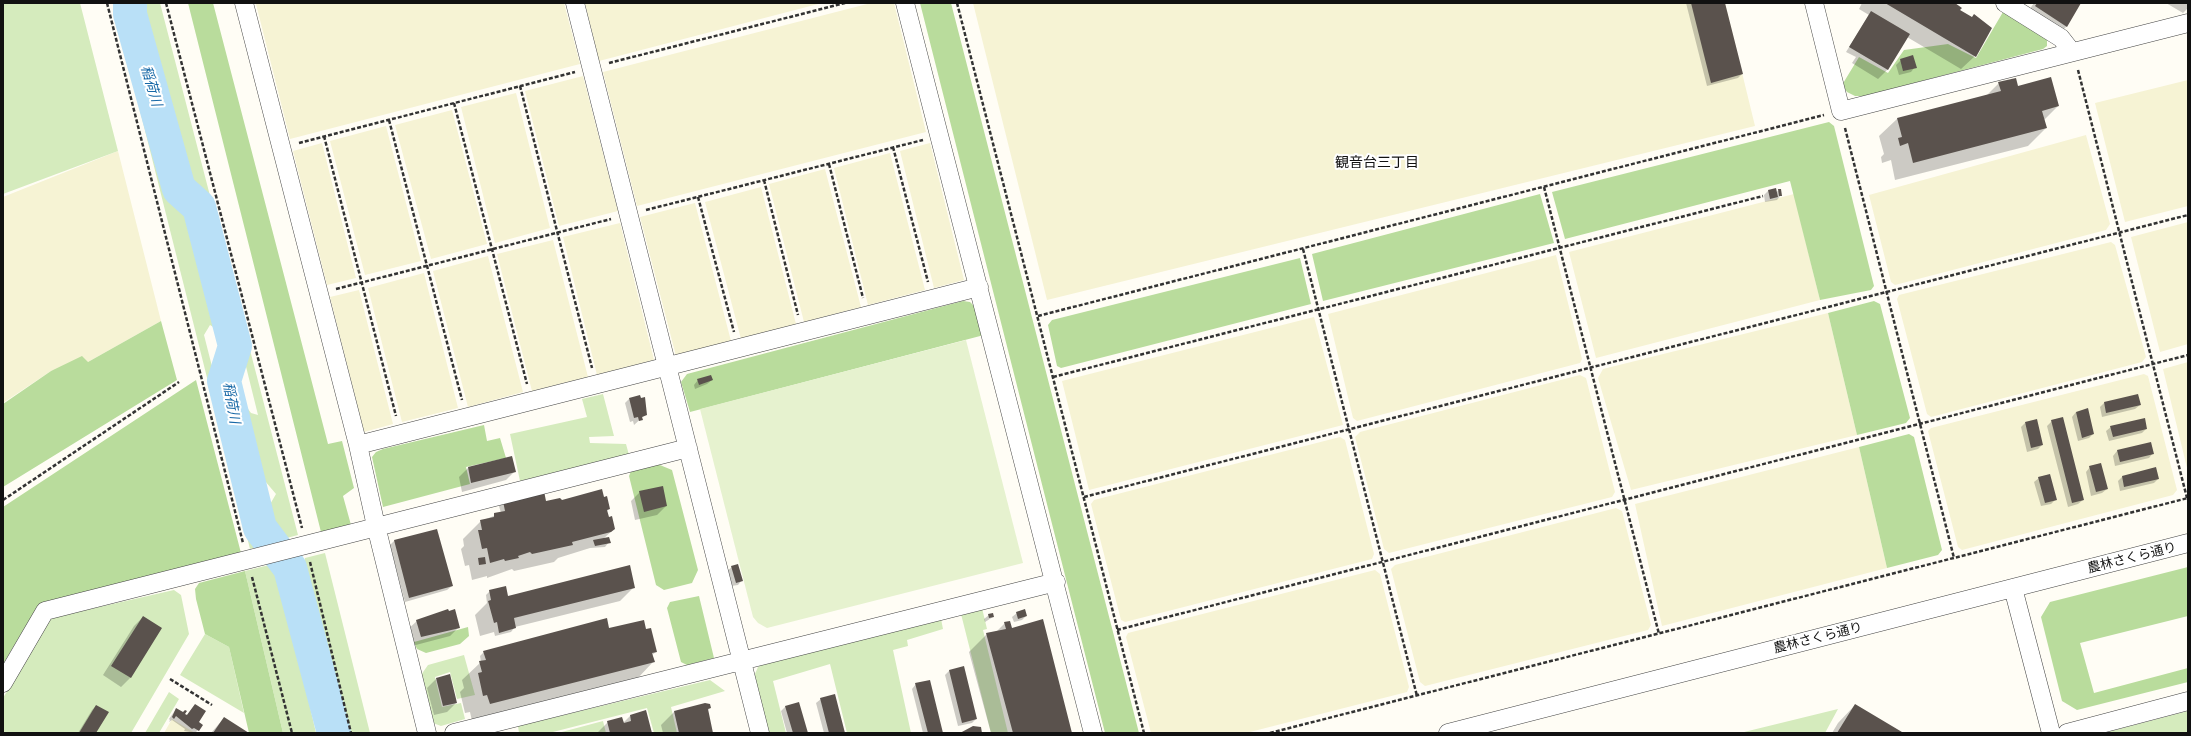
<!DOCTYPE html>
<html>
<head>
<meta charset="utf-8">
<style>
  body { margin:0 }
  #map { position:relative; width:2191px; height:736px; overflow:hidden; background:#fffdf5; font-family:"Zilla Slab",serif }
  canvas { display:block }
  .frame { position:absolute; inset:0; border:4px solid #111; pointer-events:none }
</style>
</head>
<body>
<div id="map">
<canvas width="2191" height="736"></canvas>
<div class="frame"></div>
</div>
<script>
const ctx = document.querySelector('canvas').getContext('2d');
ctx.lineJoin = 'round';
function fill(path, color) { ctx.fillStyle = color; ctx.fill(path, 'evenodd'); }
const toPath = rows => new Path2D(rows.map(r => 'M' + r).join(''));
function trace(path, color, width, dash) { ctx.strokeStyle = color; ctx.lineWidth = width; ctx.lineCap = dash ? 'butt' : 'round'; ctx.setLineDash(dash || []); ctx.stroke(path); }
function write(font, color, halo, rows, align = 'center') {
  ctx.font = font + ' "Zilla Slab","Noto Sans JP",serif'; ctx.lineWidth = 4; ctx.setLineDash([]); ctx.textBaseline = 'middle'; ctx.strokeStyle = halo; ctx.fillStyle = color; for (const [text, x, y, turn = 0] of rows) {
    ctx.save(); ctx.translate(x, y); ctx.rotate((+turn || 0) * Math.PI / 180); ctx.textAlign = isNaN(turn) ? turn : align; if (halo) ctx.strokeText(text, 0, 0); ctx.fillText(text, 0, 0); ctx.restore();
  }
}
const farmland = toPath([
  [261,3,564,3,580,64,290,139,256,4],
  [585,3,822,3,599,61],
  [871,3,894,3,926,132,637,206,603,72],
  [973,3,1725,3,1755,126,1047,300],
  [583,76,618,211,559,226,525,91],
  [2188,80,2188,206,2125,222,2095,103],
  [516,93,550,228,495,243,461,107],
  [452,110,487,244,431,259,395,125],
  [386,126,421,261,365,275,330,141],
  [2086,135,2110,224,2106,230,1895,285,1891,282,1869,195],
  [322,143,356,278,327,285,293,151],
  [930,143,964,280,934,288,900,151],
  [118,151,161,321,88,362,51,371,3,403,3,197],
  [890,153,925,290,868,305,834,168],
  [825,169,861,307,804,322,769,184],
  [761,187,796,324,741,339,705,202],
  [1794,194,1820,300,1596,358,1569,252],
  [695,203,731,341,676,356,640,217],
  [2188,222,2188,344,2160,352,2131,237],
  [620,223,654,360,597,375,563,237],
  [553,240,588,377,532,391,497,254],
  [2111,242,2115,245,2146,357,2142,362,1931,417,1927,414,1897,299,1899,295],
  [1556,255,1582,359,1580,363,1357,421,1353,418,1328,314],
  [488,256,523,392,468,407,433,271],
  [424,273,458,408,402,422,368,288],
  [359,290,393,424,364,432,330,297],
  [1828,313,1857,435,1631,490,1598,378,1603,369],
  [1314,317,1343,425,1089,490,1062,381],
  [2188,362,2188,472,2163,369],
  [2144,374,2148,376,2177,490,2173,495,1962,550,1958,547,1928,431,1931,428],
  [1580,375,1586,378,1615,492,1612,497,1389,553,1384,549,1355,437,1360,432],
  [1340,437,1345,440,1374,554,1372,559,1125,622,1121,620,1091,504,1094,500],
  [1859,447,1887,568,1662,626,1635,504],
  [1616,508,1622,511,1651,625,1648,630,1425,686,1420,682,1391,569,1395,565],
  [1375,570,1380,574,1409,687,1407,692,1246,733,1151,733,1126,637,1128,633],
  [172,719,195,733,164,733]
]);
const green = toPath([
  [3,3,80,3,118,151,3,194],
  [113,3,121,3,172,198,192,207,229,347,224,350,218,330,210,325,204,335,254,532,263,545,250,549],
  [142,3,160,3,298,535,283,539,270,529,265,513,276,494,259,474,233,389,251,413,258,415,203,193,189,180,142,26],
  [603,394,614,436,589,437,590,443,626,444,629,455,520,481,510,434,587,417,582,399],
  [325,553,370,733,342,733,303,568,305,558],
  [277,563,316,733,283,733,245,571],
  [174,590,181,595,189,634,131,733,3,733,3,698,51,618],
  [982,608,987,629,983,630,1008,733,991,733,961,614],
  [941,619,943,629,907,640,908,646,893,650,911,733,847,733,830,664,773,681,786,733,769,733,754,681,755,674,758,667,763,664],
  [205,634,229,647,244,713,180,675],
  [464,655,475,695,457,699,450,672,435,677,442,707,461,703,465,719,441,726,433,723,421,675,428,665],
  [710,680,725,691,671,707,677,733,654,733,647,708,549,733,519,733,518,726],
  [169,692,179,699,159,733,145,733],
  [1838,709,1825,733,1740,733],
  [2188,711,2188,733,2104,733],
  [603,721,606,733,558,733]
]);
const forest = toPath([
  [188,3,213,3,328,444,342,441,354,488,343,496,351,525,321,532],
  [920,3,951,3,1139,733,1105,733],
  [2003,12,2047,38,2047,46,2043,49,1865,96,1855,96,1847,92,1842,85,1859,57,1888,73,1904,50,1948,44,1976,58],
  [1829,122,1834,126,1874,286,1871,290,1820,300,1790,181,1565,239,1552,192],
  [1540,194,1554,243,1323,301,1312,254],
  [1300,258,1311,304,1061,368,1057,366,1048,325,1052,320],
  [963,301,970,302,974,306,984,335,690,412,681,382,687,374],
  [1874,301,1880,304,1910,418,1906,423,1857,435,1828,313],
  [161,321,177,380,3,487,3,404,51,371,82,356,88,362],
  [196,380,241,553,39,604,3,664,3,507],
  [484,425,487,441,500,438,506,458,466,467,470,484,383,507,372,457,376,452,383,449],
  [1909,434,1914,437,1942,550,1938,555,1887,568,1859,447],
  [655,463,672,470,698,570,692,583,664,590,656,585,629,476,632,469],
  [2188,567,2188,616,2080,643,2094,693,2188,668,2188,682,2077,710,2062,701,2041,617,2050,602],
  [245,571,283,733,249,733,229,647,205,634,196,599,195,589,199,583],
  [699,596,714,658,687,665,681,662,667,608,670,602],
  [468,627,469,636,460,644,426,653,417,649,414,642]
]);
const pitch = toPath([
  [966,340,1023,563,767,628,758,623,753,617,700,409]
]);
const shadow = toPath([
  [1686,3,1724,3,1742,74,1738,78,1707,86],
  [1862,3,1953,3,1959,10,1975,56,1961,69,1907,37,1887,70,1878,79,1852,63,1856,57,1846,52,1869,15,1859,9],
  [2034,3,2080,3,2066,27,2053,40,2022,20],
  [2166,3,2188,3,2188,8,2183,13],
  [1901,60,1915,67,1911,72,1899,75,1896,65],
  [1999,83,2017,87,2058,106,2044,120,2046,128,2028,146,1895,180,1891,160,1882,163,1881,157,1884,154,1879,136,1897,119,1986,96],
  [1775,190,1776,192,1780,190,1781,195,1777,200,1765,202,1764,195,1768,191],
  [698,380,712,380,707,384,695,389,694,385],
  [629,399,645,415,634,425,633,421,630,422,625,403],
  [2104,403,2140,405,2135,409,2102,417,2100,407],
  [2076,412,2093,434,2089,438,2078,441,2072,417],
  [2052,421,2083,500,2078,504,2068,507,2047,426],
  [2025,423,2042,445,2038,449,2027,452,2021,427],
  [2111,427,2146,429,2142,433,2109,441,2106,431],
  [2117,451,2153,453,2149,458,2115,466,2113,456],
  [512,457,515,471,506,480,462,492,459,477,468,468],
  [2090,467,2107,489,2102,493,2091,496,2086,472],
  [2122,477,2158,479,2154,483,2120,491,2118,481],
  [2039,478,2056,499,2051,504,2041,506,2034,482],
  [640,492,666,506,657,515,635,520,631,501],
  [562,501,609,509,606,512,614,529,603,539,609,542,605,547,590,548,558,558,554,562,514,571,512,569,487,578,487,576,472,580,469,565,465,566,461,549,464,546,463,539,481,521,501,513,499,506,503,502,546,503],
  [436,530,452,586,447,590,405,602,390,545,394,541],
  [732,567,742,580,738,585,731,586,727,571],
  [634,587,620,601,515,627,511,632,495,636,494,632,480,636,475,615,487,603,486,595,490,591,507,597],
  [447,610,459,627,450,636,412,646,407,630,417,621],
  [1017,613,1026,616,1022,620,1014,622,1012,617],
  [989,615,993,617,985,622,984,619],
  [143,617,161,628,130,678,121,687,103,675,134,626],
  [1005,623,1011,629,1071,733,991,733,969,652,987,634,996,632],
  [605,631,645,631,656,652,652,655,653,662,636,680,472,721,470,712,465,713,460,692,464,688,462,680,481,662,480,656,484,652],
  [963,667,976,719,972,723,958,726,945,675,949,671],
  [436,679,456,703,447,712,434,715,427,688],
  [916,684,942,733,923,733,912,689],
  [821,699,844,733,824,733,816,703],
  [195,705,198,730,195,733,184,731,185,729,172,720,169,722,170,720,169,719,176,709,186,716],
  [1855,705,1900,733,1832,733,1838,723],
  [96,706,95,733,78,733,92,710],
  [786,706,807,733,787,733,781,711],
  [710,708,707,711,712,733,663,733,661,725,674,712],
  [630,716,651,733,597,733,608,722,623,723],
  [224,718,247,733,211,733]
]);
const river = toPath([
  [130,3,130,14,179,189,199,207,235,346,224,381,260,528,290,568,334,733]
]);
const building = toPath([
  [1691,3,1725,3,1743,74,1711,83],
  [1885,3,1955,3,1962,8,1960,10,1972,17,1974,14,1992,28,1976,57],
  [2037,3,2081,3,2067,27,2035,6],
  [1871,11,1910,34,1888,70,1849,47],
  [1913,55,1917,68,1903,71,1900,59],
  [2051,77,2059,106,2042,111,2047,128,1913,163,1908,143,1900,146,1898,138,1902,137,1897,118,2001,91,1998,82,2016,78,2018,86],
  [1776,188,1778,197,1770,199,1768,190],
  [1778,189,1781,189,1782,196,1779,196],
  [711,375,713,380,699,385,697,379],
  [2138,394,2141,405,2106,413,2104,402],
  [640,395,641,398,645,397,647,415,642,417,643,420,639,421,638,417,634,418,629,398],
  [2088,408,2094,434,2082,438,2076,412],
  [2063,417,2084,500,2072,503,2051,420],
  [2145,418,2147,429,2113,437,2110,426],
  [2037,419,2043,445,2031,448,2025,422],
  [2151,442,2154,454,2120,462,2117,450],
  [512,456,516,472,471,483,468,467],
  [2101,463,2108,489,2096,492,2089,466],
  [2156,467,2159,479,2124,487,2122,476],
  [2050,474,2057,500,2045,503,2038,477],
  [663,486,667,506,644,512,639,491],
  [602,489,604,497,607,496,610,509,607,510,609,517,612,516,615,529,611,532,572,542,573,545,532,554,530,552,518,556,519,558,505,561,504,559,490,563,487,548,482,549,478,530,482,530,480,520,494,517,494,513,505,511,503,501,544,491,546,501,560,498,562,500],
  [437,529,453,586,409,598,394,540],
  [609,537,611,543,595,546,593,540],
  [485,557,486,564,479,565,478,558],
  [738,564,743,581,736,583,731,566],
  [630,565,635,588,514,618,516,628,499,633,497,622,494,623,488,601,491,600,489,590,506,586,508,596],
  [448,609,449,611,455,609,460,628,421,637,416,620],
  [1025,609,1027,616,1018,619,1016,612],
  [993,613,994,617,989,618,988,614],
  [143,616,162,628,131,678,111,666],
  [607,618,609,628,644,620,646,629,651,628,657,652,652,653,655,662,490,704,487,695,483,696,478,673,482,672,479,661,486,660,483,651],
  [1043,619,1072,733,1013,733,986,633,1006,629,1004,622,1010,621,1012,628],
  [964,666,977,719,962,723,949,670],
  [450,674,457,703,443,706,436,678],
  [930,680,943,733,928,733,915,683],
  [835,694,845,733,829,733,820,698],
  [799,702,808,733,793,733,785,706],
  [705,703,710,704,711,708,708,709,713,733,679,733,674,711],
  [195,704,206,711,199,722,203,725,199,731,194,728,192,729,176,716,174,719,172,717,176,708,183,712,185,710,187,711,185,714,187,715],
  [1855,704,1902,732,1901,733,1837,733],
  [96,705,109,712,96,733,79,733],
  [646,710,652,733,610,733,607,721,622,717,624,723,631,721,630,715],
  [224,717,249,733,213,733],
  [973,726,981,727,982,733,960,733]
]);
const path = toPath([
  [107,3,243,543],
  [166,3,302,528],
  [957,3,1144,733],
  [609,63,845,3],
  [2078,70,2187,498],
  [520,86,592,368],
  [454,103,527,384],
  [389,120,462,400],
  [1845,128,1954,558],
  [324,136,396,416],
  [299,143,575,72],
  [893,147,928,282],
  [829,164,863,298],
  [764,180,798,315],
  [1544,187,1659,634],
  [698,197,734,332],
  [646,210,923,140],
  [1303,249,1417,696],
  [336,289,611,219],
  [1038,316,1824,115],
  [1053,377,1763,196],
  [1084,497,2188,215],
  [3,500,179,382],
  [310,562,351,733],
  [252,577,292,733],
  [1117,630,2188,355],
  [170,679,212,705],
  [1270,733,2188,498]
]);
const minor = toPath([
  [244,3,358,445,376,526,427,733],
  [575,3,760,733],
  [905,3,1093,733],
  [1814,3,1841,111,2188,23],
  [2005,3,2061,38,2072,52],
  [358,445,979,287],
  [2013,588,2051,733],
  [3,683,45,611,688,448],
  [454,733,1056,582],
  [1448,733,2188,543],
  [2067,733,2188,701]
]);
const streetNames = [
  ["農林さくら通り",2132,558,-14],
  ["農林さくら通り",1818,638,-14]
];
const waterNames = [
  ["稲荷川",151,86,74],
  ["稲荷川",231,403,80]
];
const neighbourhoodNames = [
  ["観音台三丁目",1377,163]
];
fill(farmland, '#f6f3d4');
fill(green, '#d5ebbd');
fill(forest, '#b9dc9c');
fill(pitch, '#e6f2cf');
fill(shadow, '#0003');
trace(river, '#b9e0f7', 34);
fill(building, '#5a524d');
trace(minor, '#444', 19);
trace(path, '#333', 2.5, [4, 2]);
trace(minor, '#fff', 18);
write('13px', '#111', '#fff', streetNames);
write('italic 14px', '#1768a6', '#fff', waterNames);
write('14px', '#111', '#fff', neighbourhoodNames);
</script>
</body>
</html>
